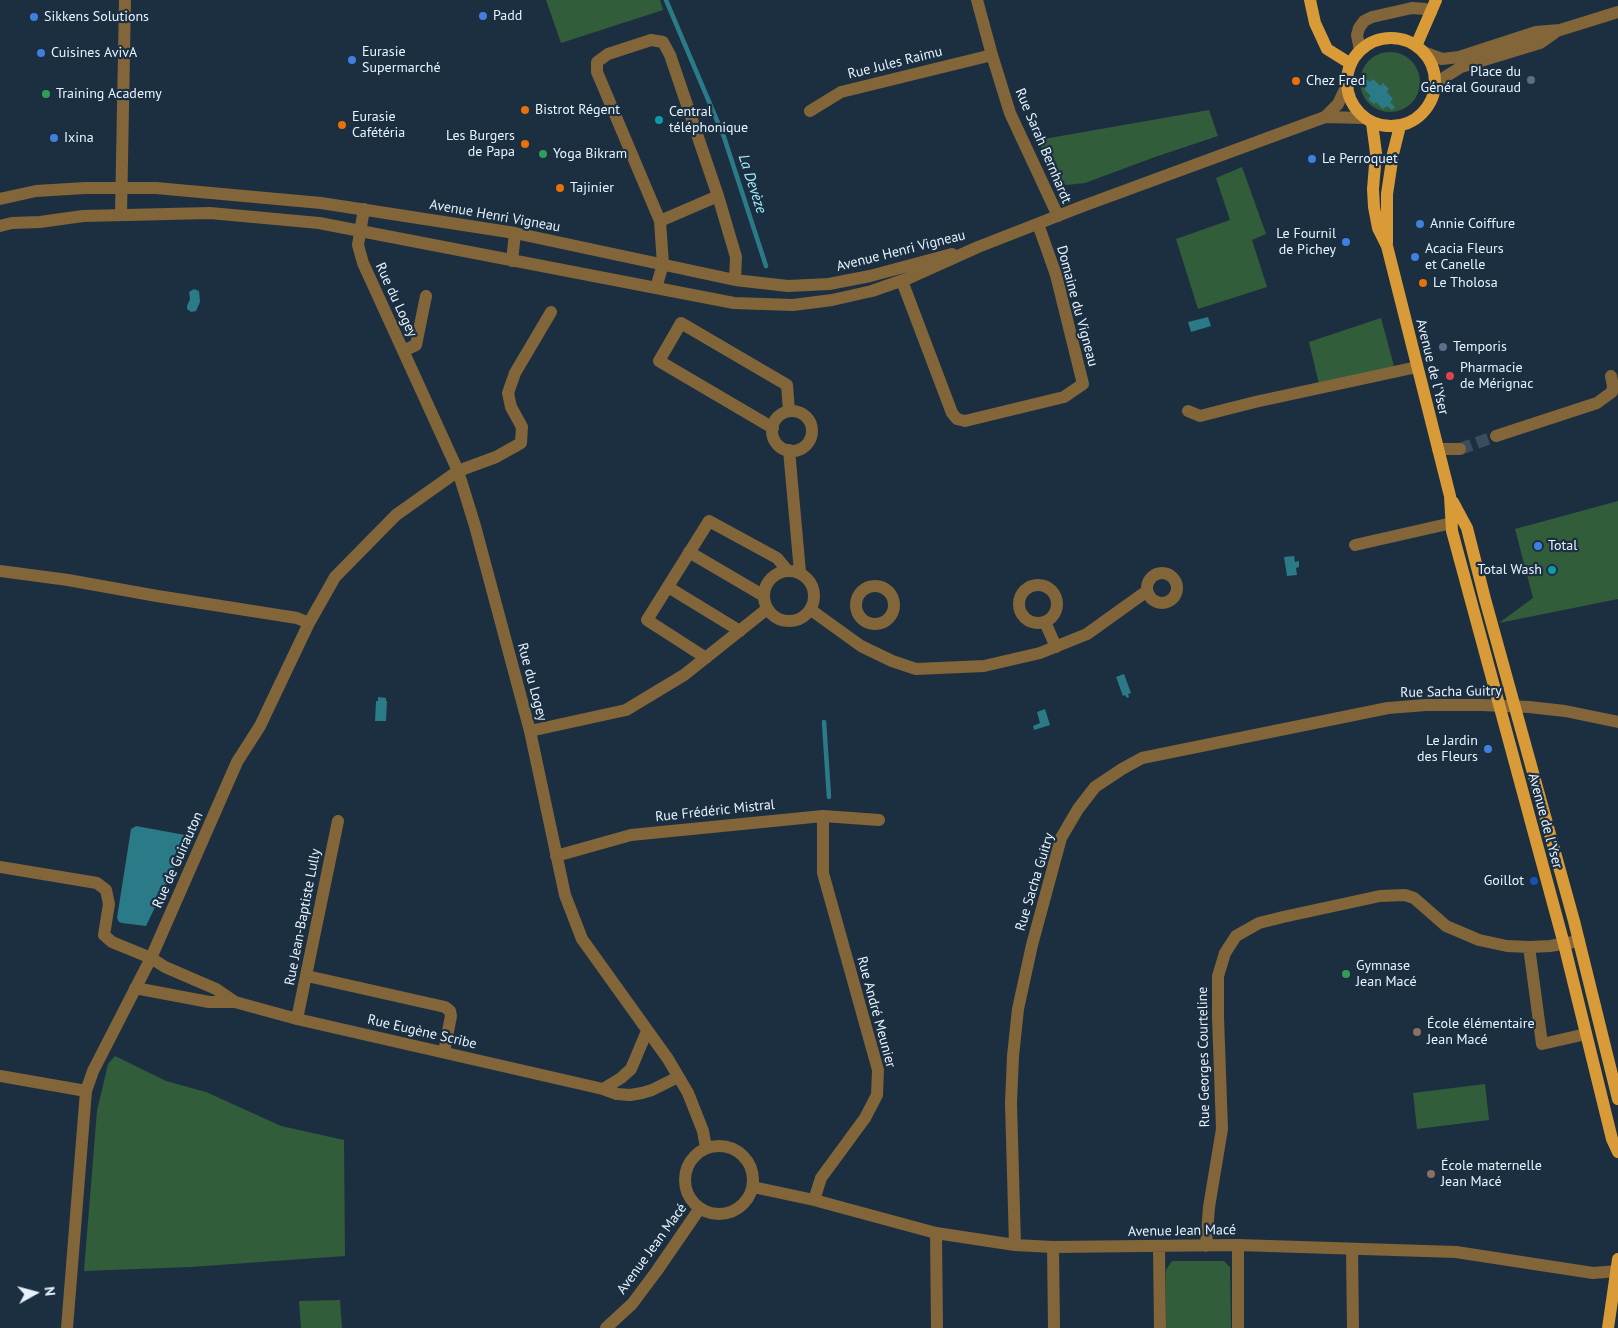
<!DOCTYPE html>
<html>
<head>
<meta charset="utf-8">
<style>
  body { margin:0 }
  #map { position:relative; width:1618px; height:1328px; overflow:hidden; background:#1c2f41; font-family:"PT Sans",sans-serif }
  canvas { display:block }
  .north { position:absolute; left:10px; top:1268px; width:50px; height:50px; -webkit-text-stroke:4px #1c2f41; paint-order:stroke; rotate:83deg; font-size:14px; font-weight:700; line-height:20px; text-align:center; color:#e6f3ff }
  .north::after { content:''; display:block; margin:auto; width:18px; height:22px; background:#e6f3ff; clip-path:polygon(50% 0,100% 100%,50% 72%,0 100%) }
</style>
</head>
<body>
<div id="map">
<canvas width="1618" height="1328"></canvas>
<div class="north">N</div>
</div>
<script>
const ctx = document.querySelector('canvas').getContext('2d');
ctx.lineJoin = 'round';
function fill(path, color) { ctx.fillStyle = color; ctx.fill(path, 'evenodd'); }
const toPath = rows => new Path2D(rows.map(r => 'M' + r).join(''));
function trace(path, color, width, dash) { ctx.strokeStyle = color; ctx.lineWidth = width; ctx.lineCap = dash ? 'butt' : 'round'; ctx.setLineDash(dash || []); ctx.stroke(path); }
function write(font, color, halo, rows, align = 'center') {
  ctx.font = font + ' "PT Sans",sans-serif'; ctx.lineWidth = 4.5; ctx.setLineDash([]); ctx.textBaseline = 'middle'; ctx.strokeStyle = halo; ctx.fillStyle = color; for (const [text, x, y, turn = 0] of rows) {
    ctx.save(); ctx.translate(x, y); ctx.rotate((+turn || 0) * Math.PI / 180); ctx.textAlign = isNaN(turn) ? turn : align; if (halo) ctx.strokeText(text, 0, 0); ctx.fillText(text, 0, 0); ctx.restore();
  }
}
const green = toPath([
  [546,0,660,0,663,10,561,43],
  '1360 82a30 30 0 1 1 60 0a30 30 0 1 1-60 0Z',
  [1209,110,1218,136,1155,157,1085,183,1066,185,1053,177,1038,140],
  [1242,167,1266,234,1252,240,1267,287,1198,309,1176,239,1230,220,1216,178],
  [1381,318,1395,370,1319,384,1309,342],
  [1618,501,1618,599,1499,623,1533,598,1515,529],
  [115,1056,166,1081,206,1092,281,1126,344,1140,345,1256,190,1267,84,1271,97,1111,108,1064],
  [1485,1084,1489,1120,1417,1129,1413,1093],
  [1172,1261,1224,1261,1230,1267,1231,1328,1166,1328,1166,1270],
  [340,1300,342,1328,301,1328,299,1301]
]);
const water = toPath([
  [1365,78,1370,82,1373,79,1380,86,1383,83,1389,89,1387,92,1393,99,1390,102,1395,107,1392,110,1387,106,1383,109,1376,102,1374,104,1368,99,1371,96,1364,89,1367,86,1362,81],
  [194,289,199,291,200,302,196,311,191,312,187,309,187,306,190,299,189,292],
  [1208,317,1211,326,1191,332,1188,322],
  [1294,556,1295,562,1299,561,1299,567,1296,568,1297,575,1287,576,1284,557],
  [1124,674,1131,693,1128,694,1129,697,1127,698,1125,695,1123,696,1116,677],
  [378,697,386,698,386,701,387,701,386,721,375,721,376,701,378,701],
  [1045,709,1050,725,1034,730,1033,726,1040,723,1037,712],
  [136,826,185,835,187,837,187,841,146,926,122,923,119,922,117,918,131,829]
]);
const stream = toPath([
  [666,0,724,137,766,266],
  [824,722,829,797]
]);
const minorTunnel = toPath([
  [1460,449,1496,436]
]);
const minor = toPath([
  [977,0,992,55,1010,113,1058,216],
  [1360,50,1357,35,1359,28,1364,21,1372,17,1412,8,1425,9,1431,12],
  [1423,52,1442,59,1459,57,1536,32,1560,30,1618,12],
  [1435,87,1445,77,1461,67,1540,43,1557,31],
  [810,111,841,92,992,55],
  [1325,117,1338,104,1347,85],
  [0,199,36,191,85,188,156,188,321,203,515,233,735,280,788,286,829,284,870,276,952,254],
  [364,209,358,245,363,263,458,471,475,526,530,731,565,895,582,939,668,1059,688,1093,703,1131,706,1148],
  [121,215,125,0],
  [660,221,718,196],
  [0,226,12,223,40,222,83,216,210,213,319,223,734,303,793,305,832,300,872,291,909,278,978,247,1083,206,1325,117,1364,118],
  [512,261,515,233],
  [902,281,952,413,957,419,965,421,1064,397,1083,384,1056,275,1038,224],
  [656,288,663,264,660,221,597,72,597,62,608,54,651,40,663,42,670,55,718,196,736,257,735,280],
  [403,351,416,345,426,296],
  [1188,411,1200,416,1255,402,1417,367],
  '772 431a20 20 0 1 1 40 0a20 20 0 1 1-40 0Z',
  [773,428,659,361,681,323,787,385,789,411],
  [1496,436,1597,403,1612,392,1613,386,1611,376],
  [1438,449,1460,449],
  [789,450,800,572],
  [1355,545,1452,523],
  [689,552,764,596],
  '764 596a25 25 0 1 1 50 0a25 25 0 1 1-50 0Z',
  [0,571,68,580,157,596,297,618,309,623],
  '1147 588a15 15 0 1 1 30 0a15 15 0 1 1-30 0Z',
  '1019 604a19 19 0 1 1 38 0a19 19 0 1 1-38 0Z',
  '856 605a19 19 0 1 1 38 0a19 19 0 1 1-38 0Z',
  [668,587,740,631],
  [811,610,861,646,892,661,916,669,984,666,1040,653,1087,634,1147,591],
  [1045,622,1056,647],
  [706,658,647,620,709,521,777,558,787,570],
  [530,731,626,710,684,675,767,609],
  [556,856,631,835,823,816,879,820],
  [0,867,97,883,106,890,109,904,104,935,112,942,151,958,165,967,216,989,235,1002,209,1002,135,988],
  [1529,947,1542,1044,1586,1034],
  [307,976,445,1007,450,1011,451,1016,444,1052],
  [235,1002,297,1019,603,1089,621,1078,631,1069,647,1031],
  [297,1019,338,821],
  [0,1076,86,1091],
  [603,1089,617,1094,630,1095,642,1093,652,1090,678,1077],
  '685 1180a34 34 0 1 1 68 0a34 34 0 1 1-68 0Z',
  [753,1187,814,1200,936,1233,1015,1245,1053,1247,1238,1245,1456,1252,1593,1273,1618,1271],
  [814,1200,821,1178,865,1118,877,1095,878,1070,823,873,823,816],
  [936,1233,937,1328],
  [1015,1245,1011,1103,1013,1056,1018,1009,1032,945,1061,838,1078,809,1095,787,1122,769,1142,758,1388,708,1426,705,1482,705,1529,707,1565,711,1618,722],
  [1238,1245,1238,1328],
  [1206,1246,1209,1207,1222,1129,1218,1017,1218,976,1225,953,1236,936,1259,923,1283,917,1380,896,1405,895,1414,898,1446,926,1479,940,1507,946,1529,947,1550,946,1579,941],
  [1053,1247,1054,1328],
  [1159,1247,1160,1328],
  [1352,1249,1353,1328],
  [67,1328,86,1091,93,1071,151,958,237,762,260,726,309,623,335,577,396,515,458,471,496,457,521,443,522,427,511,407,508,393,515,373,551,312],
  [606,1328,632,1304,656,1272,700,1208]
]);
const major = toPath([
  [1310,0,1315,23,1327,49,1351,64],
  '1347 82a44 44 0 1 1 88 0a44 44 0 1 1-88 0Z',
  [1416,46,1436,0],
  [1372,123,1376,153,1373,189,1374,207,1378,228,1387,246,1450,496,1452,531,1564,944,1612,1139,1618,1152],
  [1387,243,1387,194,1393,154,1400,126],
  [1453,502,1467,528,1485,599,1574,921,1618,1099],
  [1608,1328,1618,1259]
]);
const markers = [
  [483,16,5,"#3f7fe0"],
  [34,17,5,"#3f7fe0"],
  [41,53,5,"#3f7fe0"],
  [352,60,5,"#3f7fe0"],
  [1531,80,5,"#5c6f8a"],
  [1296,81,5,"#e8710a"],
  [46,94,5,"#2e9e5b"],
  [525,110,5,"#e8710a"],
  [659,120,5,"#0f9aa8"],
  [342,125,5,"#e8710a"],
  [54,138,5,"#3f7fe0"],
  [525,144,5,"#e8710a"],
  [543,154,5,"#2e9e5b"],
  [1312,159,5,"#3f7fe0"],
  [560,188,5,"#e8710a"],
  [1420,224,5,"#3f7fe0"],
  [1346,242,5,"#3f7fe0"],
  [1415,257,5,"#3f7fe0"],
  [1423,283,5,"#e8710a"],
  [1443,347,5,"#5c6f8a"],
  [1450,376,5,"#e0444e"],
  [1538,546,5,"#3f7fe0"],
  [1552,570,5,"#0f9aa8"],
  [1488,749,5,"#3f7fe0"],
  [1534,881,5,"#1a4fb4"],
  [1346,974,5,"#2e9e5b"],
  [1417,1032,5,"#8d6e63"],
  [1431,1174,5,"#8d6e63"]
];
const poiNames = [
  ["Padd",493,16],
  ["Sikkens Solutions",44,17],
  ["Eurasie",362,52],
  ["Supermarché",362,68],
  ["Cuisines AvivA",51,53],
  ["Place du",1521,72,"right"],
  ["Général Gouraud",1521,88,"right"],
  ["Chez Fred",1306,81],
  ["Training Academy",56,94],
  ["Bistrot Régent",535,110],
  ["Central",669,112],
  ["téléphonique",669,128],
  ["Eurasie",352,117],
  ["Cafétéria",352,133],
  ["Les Burgers",515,136,"right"],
  ["de Papa",515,152,"right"],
  ["Ixina",64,138],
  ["Yoga Bikram",553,154],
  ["Le Perroquet",1322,159],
  ["Tajinier",570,188],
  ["Annie Coiffure",1430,224],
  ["Le Fournil",1336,234,"right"],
  ["de Pichey",1336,250,"right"],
  ["Acacia Fleurs",1425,249],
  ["et Canelle",1425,265],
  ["Le Tholosa",1433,283],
  ["Temporis",1453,347],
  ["Pharmacie",1460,368],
  ["de Mérignac",1460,384],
  ["Total",1548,546],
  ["Total Wash",1542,570,"right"],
  ["Le Jardin",1478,741,"right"],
  ["des Fleurs",1478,757,"right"],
  ["Goillot",1524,881,"right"],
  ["Gymnase",1356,966],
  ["Jean Macé",1356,982],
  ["École élémentaire",1427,1024],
  ["Jean Macé",1427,1040],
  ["École maternelle",1441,1166],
  ["Jean Macé",1441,1182]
];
const streetNames = [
  ["Rue Jules Raimu",895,63,-14],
  ["Rue Sarah Bernhardt",1043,146,67],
  ["Avenue Henri Vigneau",495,216,10],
  ["Avenue Henri Vigneau",901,251,-14],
  ["Rue du Logey",396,300,65],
  ["Domaine du Vigneau",1077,306,75],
  ["Avenue de l'Yser",1432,367,76],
  ["Rue du Logey",532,682,75],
  ["Rue Sacha Guitry",1451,692,-1],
  ["Rue Frédéric Mistral",715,811,-6],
  ["Avenue de l'Yser",1545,821,75],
  ["Rue de Guirauton",178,860,-66],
  ["Rue Sacha Guitry",1035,882,-73],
  ["Rue Jean-Baptiste Lully",303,917,-79],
  ["Rue André Meunier",876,1012,75],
  ["Rue Eugène Scribe",422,1032,13],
  ["Rue Georges Courteline",1204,1057,-91],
  ["Avenue Jean Macé",1182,1231,-1],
  ["Avenue Jean Macé",652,1249,-54]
];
const waterNames = [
  ["La Devèze",752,184,72]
];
fill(green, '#325d3a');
fill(water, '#2b7a87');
trace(stream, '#2b7a87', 4.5);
trace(minorTunnel, '#3a4c5e', 12, [12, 6]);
trace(minor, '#83653a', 12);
trace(major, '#d89b37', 12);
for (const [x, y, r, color] of markers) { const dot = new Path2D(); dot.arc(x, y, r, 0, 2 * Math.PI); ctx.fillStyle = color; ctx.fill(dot); trace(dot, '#1c2f41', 2); }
write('14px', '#e6f3ff', '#1c2f41', poiNames, 'left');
write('14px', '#e6f3ff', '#1c2f41', streetNames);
write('italic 15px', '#a4effd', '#1c2f41', waterNames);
</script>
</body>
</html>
